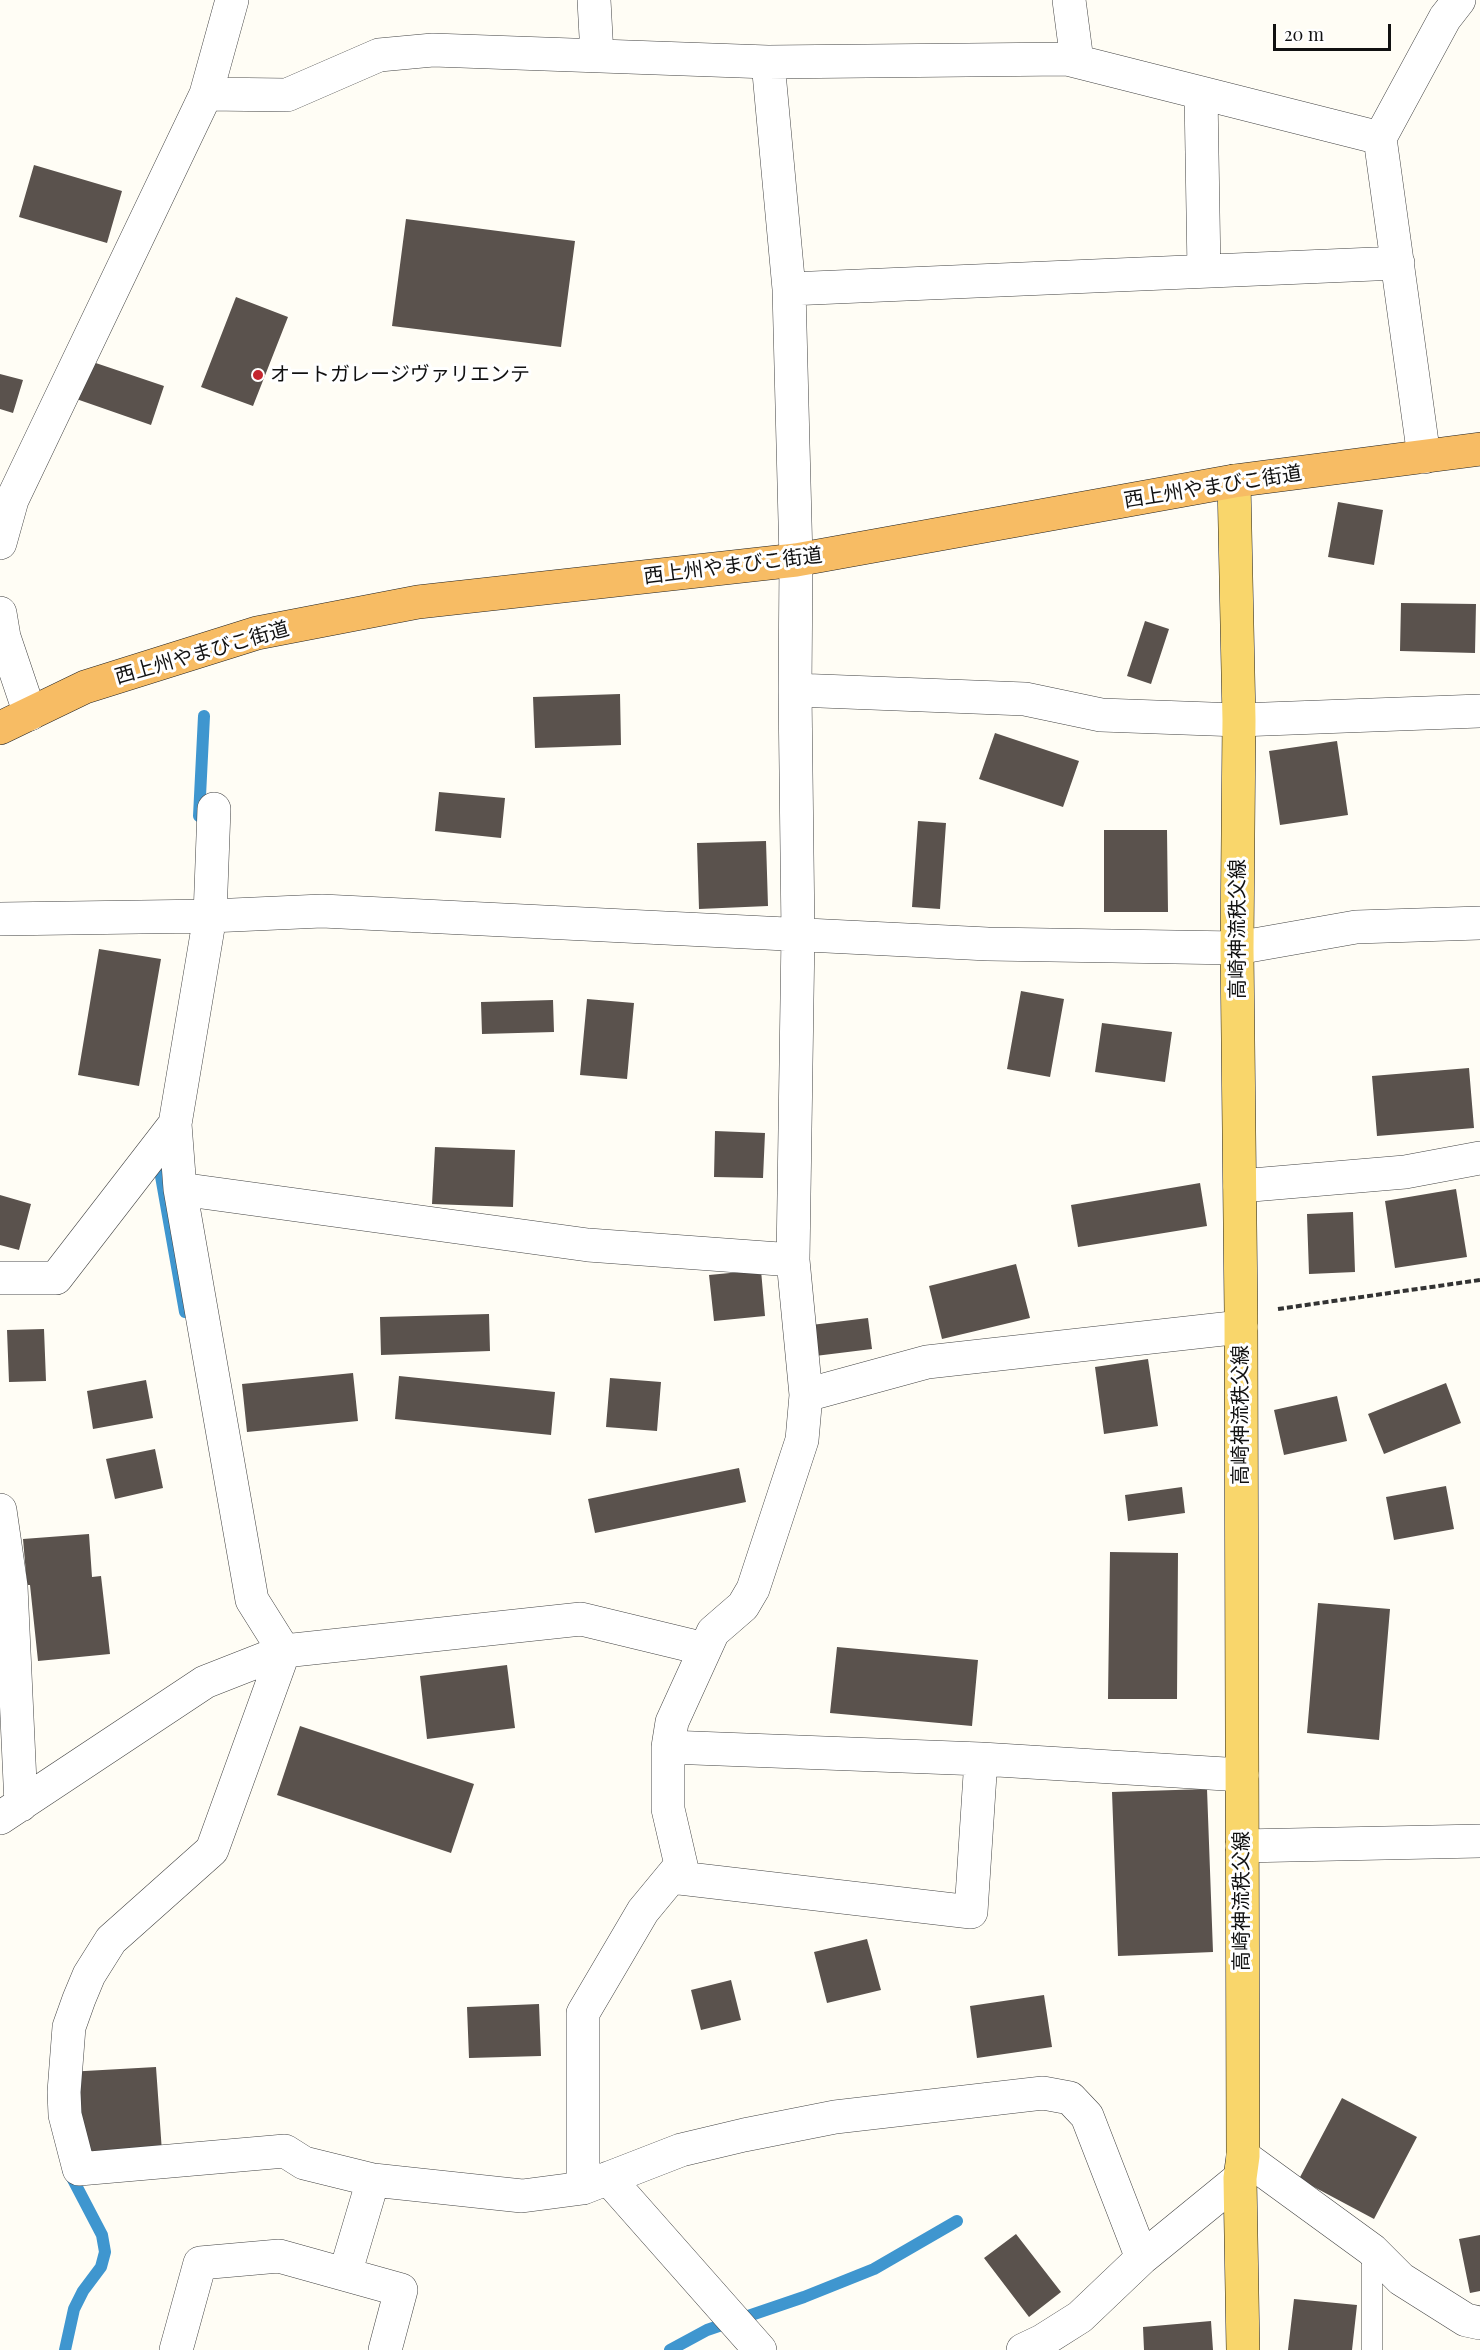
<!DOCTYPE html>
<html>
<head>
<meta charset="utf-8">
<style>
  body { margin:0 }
  #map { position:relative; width:1480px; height:2350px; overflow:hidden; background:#fffdf5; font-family:"Playfair Display",serif }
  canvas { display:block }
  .scale { position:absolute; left:1273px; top:24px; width:118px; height:27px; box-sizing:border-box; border:3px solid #111; border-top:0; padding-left:8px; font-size:18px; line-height:21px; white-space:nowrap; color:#111; -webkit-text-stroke:4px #fff; paint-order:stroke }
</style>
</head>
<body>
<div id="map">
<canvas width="1480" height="2350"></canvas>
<div class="scale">20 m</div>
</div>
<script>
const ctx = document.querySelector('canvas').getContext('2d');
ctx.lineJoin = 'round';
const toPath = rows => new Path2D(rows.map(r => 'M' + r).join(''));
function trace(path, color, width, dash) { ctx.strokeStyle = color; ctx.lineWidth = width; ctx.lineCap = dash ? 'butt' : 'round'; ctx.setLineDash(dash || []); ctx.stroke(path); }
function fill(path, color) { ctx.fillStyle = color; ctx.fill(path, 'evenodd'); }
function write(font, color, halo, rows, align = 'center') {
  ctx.font = font + ' "Playfair Display","Noto Sans JP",serif'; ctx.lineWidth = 6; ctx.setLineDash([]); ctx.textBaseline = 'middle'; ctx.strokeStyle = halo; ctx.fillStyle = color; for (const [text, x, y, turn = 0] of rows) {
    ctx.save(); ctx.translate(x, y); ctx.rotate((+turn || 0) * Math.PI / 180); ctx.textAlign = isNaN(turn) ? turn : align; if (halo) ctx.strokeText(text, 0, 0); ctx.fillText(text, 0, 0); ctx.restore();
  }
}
const stream = toPath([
  [199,816,204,716],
  [160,1155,159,1165,185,1312],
  [65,2350,74,2309,83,2291,101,2267,105,2252,102,2235,68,2170],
  [670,2350,707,2330,804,2297,874,2269,957,2221]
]);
const building = toPath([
  [34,165,122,191,107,243,19,217],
  [406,219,575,241,561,347,392,326],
  [236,297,288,317,253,406,201,387],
  [75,356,164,386,151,425,62,394],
  [0,374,23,380,13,413,0,409],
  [1338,502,1383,510,1374,565,1328,557],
  [1401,603,1476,604,1475,653,1400,651],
  [1145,621,1169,629,1151,684,1127,676],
  [620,694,621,745,535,748,533,697],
  [995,733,1079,761,1063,807,979,779],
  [1337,741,1348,815,1280,825,1269,751],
  [439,792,505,798,501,838,435,831],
  [918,821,946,823,940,909,912,907],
  [1104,830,1167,830,1168,912,1104,912],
  [766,841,768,906,699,909,697,843],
  [99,949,161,959,139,1086,78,1075],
  [1021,991,1064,999,1050,1077,1007,1069],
  [587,999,634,1003,627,1079,580,1075],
  [553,1000,554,1032,482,1034,481,1002],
  [1102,1023,1172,1032,1165,1082,1095,1072],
  [1469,1068,1474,1128,1377,1136,1372,1076],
  [715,1131,765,1133,763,1178,714,1177],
  [435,1147,515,1150,513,1207,432,1204],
  [1200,1183,1207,1226,1078,1247,1071,1205],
  [1456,1189,1467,1257,1395,1268,1385,1201],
  [0,1195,31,1204,19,1250,0,1245],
  [1353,1212,1355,1272,1309,1274,1307,1214],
  [1016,1264,1030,1318,942,1339,929,1286],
  [761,1270,765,1316,714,1321,709,1275],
  [489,1314,490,1351,381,1355,380,1317],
  [868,1318,872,1349,799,1358,795,1327],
  [44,1329,46,1381,9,1382,7,1330],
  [1148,1359,1158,1426,1104,1434,1095,1367],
  [353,1373,358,1421,247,1432,242,1384],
  [399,1376,555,1392,551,1435,395,1419],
  [610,1378,661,1382,657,1431,606,1427],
  [146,1380,153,1418,93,1429,87,1391],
  [1446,1383,1461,1423,1384,1454,1368,1414],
  [1337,1396,1347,1441,1284,1455,1274,1410],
  [155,1449,163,1488,115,1499,106,1459],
  [739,1468,746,1502,595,1533,588,1499],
  [1446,1486,1454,1529,1394,1540,1386,1497],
  [1182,1487,1185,1513,1128,1521,1125,1495],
  [89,1534,92,1577,101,1576,110,1654,38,1661,30,1585,27,1585,23,1539],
  [1110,1552,1178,1553,1177,1699,1108,1699],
  [1318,1603,1390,1609,1379,1740,1307,1733],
  [837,1647,978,1660,972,1726,830,1713],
  [507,1665,515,1728,427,1739,420,1676],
  [300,1726,474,1784,451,1853,277,1795],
  [1207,1789,1213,1952,1118,1956,1112,1792],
  [867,1939,881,1990,827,2003,814,1952],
  [731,1980,741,2020,701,2030,691,1990],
  [1044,1995,1052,2047,977,2058,970,2006],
  [539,2004,541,2056,469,2058,467,2007],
  [156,2067,162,2152,73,2158,67,2072],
  [1342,2098,1417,2137,1374,2219,1299,2179],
  [1016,2234,1061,2292,1029,2317,984,2258],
  [1480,2235,1480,2291,1470,2293,1459,2239],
  [1294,2299,1357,2305,1352,2350,1288,2350],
  [1211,2321,1213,2350,1144,2350,1143,2327]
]);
const path = toPath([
  [1278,1309,1480,1280]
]);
const service = toPath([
  [1372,2350,1372,2250]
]);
const minor = toPath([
  [594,0,597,55],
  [1069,0,1077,61],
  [206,94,287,95,379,55,433,50,768,62,1067,59,1380,138],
  [1201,94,1204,271],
  [789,289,1398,263],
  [1424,457,1380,138,1445,18,1459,0],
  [0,543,12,500,206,94,232,0],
  [0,613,4,637,30,714],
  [795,690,1025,699,1101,715,1239,720,1480,711],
  [214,809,210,916,175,1124,180,1189,252,1600,284,1651,212,1850,111,1940,89,1975,79,1999,69,2027,64,2092,65,2115,79,2169,285,2151,304,2163,373,2180,522,2196,583,2188,681,2150,744,2135,835,2117,1043,2093,1070,2098,1087,2116,1142,2258],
  [0,919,210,916,322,911,988,944,1237,948,1356,927,1480,923],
  [1240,1186,1405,1172,1480,1158],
  [180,1189,588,1245,793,1260],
  [0,1278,56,1278,175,1124],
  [806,1395,927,1362,1241,1327],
  [0,1510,11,1586,21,1805],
  [668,1747,981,1759,1242,1775],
  [0,1818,205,1682,284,1651,581,1619,705,1649],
  [671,1877,971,1912,981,1759],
  [1243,2156,1372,2250,1401,2279,1466,2320,1480,2323],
  [608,2178,760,2350],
  [583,2188,583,2013,643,1911,681,1865,668,1809,668,1747,672,1722,713,1632,743,1606,753,1589,802,1440,806,1395,793,1260,798,934,795,690,796,560,789,289,768,62],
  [345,2274,373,2180],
  [176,2350,200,2263,279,2256,401,2290,385,2350],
  [1023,2350,1042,2341,1080,2317,1142,2258,1240,2178]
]);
const tertiary = toPath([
  [1242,1846,1480,1841]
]);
const primary = toPath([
  [1234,481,1239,720,1237,948,1241,1314,1243,2156,1240,2178,1243,2350]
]);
const trunk = toPath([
  [0,728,85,687,257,633,418,602,796,560,1234,481,1480,449]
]);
const markers = [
  [258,375,6,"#c4262e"]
];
const poiNames = [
  ["オートガレージヴァリエンテ",270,375]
];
const streetNames = [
  ["西上州やまびこ街道",1213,487,-9],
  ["西上州やまびこ街道",733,566,-7],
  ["西上州やまびこ街道",202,653,-16],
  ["高崎神流秩父線",1238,929,-90],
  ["高崎神流秩父線",1241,1415,-90],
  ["高崎神流秩父線",1242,1901,-90]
];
trace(stream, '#3f96cf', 12);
fill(building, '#5a524d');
trace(service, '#444', 21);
trace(minor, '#444', 34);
trace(tertiary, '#444', 34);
trace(primary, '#222', 34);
trace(trunk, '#222', 34);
trace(path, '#333', 4, [6, 3]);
trace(service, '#fff', 20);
trace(minor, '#fff', 33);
trace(tertiary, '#fff', 33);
trace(primary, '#f9d66b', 33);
trace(trunk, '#f7bc64', 33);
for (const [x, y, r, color] of markers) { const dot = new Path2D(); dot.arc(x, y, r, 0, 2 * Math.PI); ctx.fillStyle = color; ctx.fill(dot); trace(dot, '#fff', 2); }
write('20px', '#111', '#fff', poiNames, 'left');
write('20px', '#111', '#fff', streetNames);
</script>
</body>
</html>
